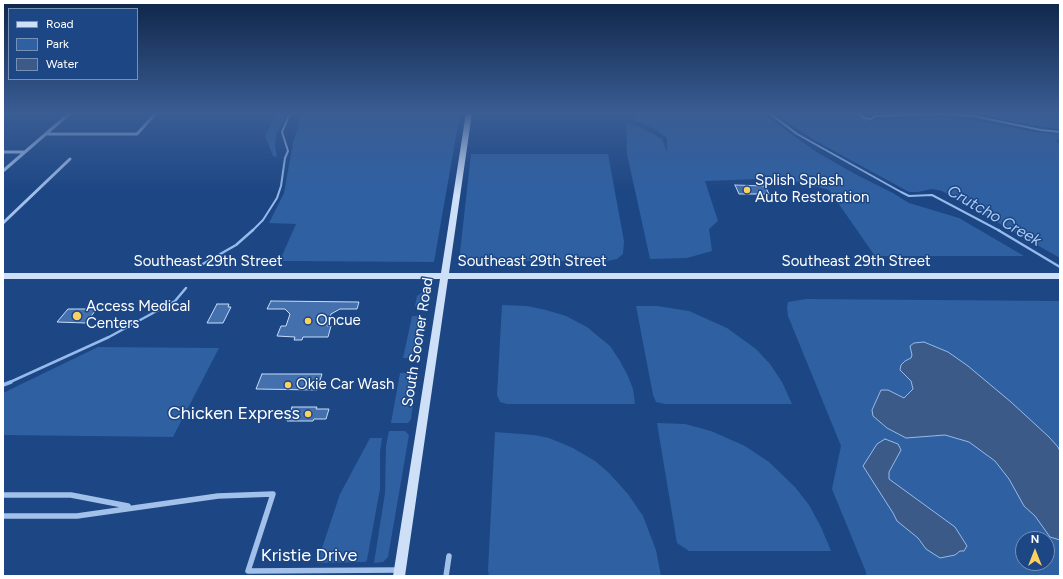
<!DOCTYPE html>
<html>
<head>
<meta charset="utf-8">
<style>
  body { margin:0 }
  #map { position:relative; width:1063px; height:579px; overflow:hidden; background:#1c4684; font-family:Figtree,sans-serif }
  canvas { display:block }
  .frame { position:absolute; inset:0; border:4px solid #fff; pointer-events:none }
  .legend { position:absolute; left:8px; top:8px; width:130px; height:72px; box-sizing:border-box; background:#1c4684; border:1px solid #7790b5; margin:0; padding:5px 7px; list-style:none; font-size:12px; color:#fff }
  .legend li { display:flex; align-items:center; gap:8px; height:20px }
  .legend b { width:20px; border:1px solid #7790b5 }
  .north { position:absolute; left:1015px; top:531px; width:40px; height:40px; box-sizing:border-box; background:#1c4684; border:1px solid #7790b5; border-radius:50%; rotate:0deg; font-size:11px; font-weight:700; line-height:16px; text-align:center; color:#fff }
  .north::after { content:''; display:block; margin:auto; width:14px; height:18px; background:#fbd260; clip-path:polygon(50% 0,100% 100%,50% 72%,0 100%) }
</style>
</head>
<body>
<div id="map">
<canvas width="1063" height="579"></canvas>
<div class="frame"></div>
<ul class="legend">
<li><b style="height:5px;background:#cedff8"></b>Road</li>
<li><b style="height:11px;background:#2f60a2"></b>Park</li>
<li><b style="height:11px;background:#3b5a87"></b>Water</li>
</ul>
<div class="north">N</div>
</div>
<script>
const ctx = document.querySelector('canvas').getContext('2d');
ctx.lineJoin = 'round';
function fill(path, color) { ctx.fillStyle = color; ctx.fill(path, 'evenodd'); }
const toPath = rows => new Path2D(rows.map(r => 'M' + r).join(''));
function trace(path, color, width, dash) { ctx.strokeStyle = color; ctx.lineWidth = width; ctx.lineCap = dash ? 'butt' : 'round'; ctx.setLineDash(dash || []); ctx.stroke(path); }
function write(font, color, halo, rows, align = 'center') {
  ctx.font = font + ' Figtree,sans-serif'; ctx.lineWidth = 3; ctx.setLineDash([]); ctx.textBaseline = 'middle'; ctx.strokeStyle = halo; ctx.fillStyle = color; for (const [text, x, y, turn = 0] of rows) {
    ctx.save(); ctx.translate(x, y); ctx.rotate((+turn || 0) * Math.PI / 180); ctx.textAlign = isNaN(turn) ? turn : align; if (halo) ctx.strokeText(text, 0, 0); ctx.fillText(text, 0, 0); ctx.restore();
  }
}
const green = toPath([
  [276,113,286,113,285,118,276,135,275,145,277,157,273,156,265,136],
  [302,113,460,113,434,262,283,261,281,258,296,224,269,223,284,193,293,143],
  [633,113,762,113,818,153,857,175,893,193,909,203,959,218,1024,256,875,256,829,190,783,178,705,181,718,221,709,229,712,251,687,258,650,259,627,154,626,122,640,127,662,139,667,152,667,138,655,129,634,120],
  [774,113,850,113,871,122,880,120,942,117,990,123,1034,132,1060,134,1060,140,1055,140,1060,144,1060,258,942,191,932,189,918,192,909,192,814,140],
  [970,113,1060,113,1060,129,1041,127],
  [471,154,608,154,624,241,623,254,617,259,608,261,459,261],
  [428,289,430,291,429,301,421,306,415,306,417,296],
  [806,299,1060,301,1060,576,866,576,866,572,832,489,841,446,788,316,787,307,788,302],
  [1023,539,1047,539,1047,563,1023,563],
  [502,305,527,306,546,310,566,316,587,327,610,346,620,361,628,376,633,389,635,404,507,404,500,402,497,395],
  [636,306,657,306,689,311,727,328,756,349,770,364,782,382,792,404,665,404,656,402,653,395],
  [412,316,419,316,425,321,420,353,417,353,411,358,403,358],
  [98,347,219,348,173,437,3,435,3,393],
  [400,373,409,373,409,375,413,376,414,380,416,380,411,419,408,423,391,423],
  [657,423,685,424,711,431,745,446,769,462,795,487,809,505,821,527,831,551,689,551,677,543],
  [389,431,405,431,409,435,388,557,383,562,374,563,385,493,386,446],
  [495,432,534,435,549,438,573,448,595,461,608,472,628,494,643,516,656,550,661,576,489,576,488,570],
  [370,438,382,438,380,452,380,489,367,560,365,562,317,563,340,494]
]);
const water = toPath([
  [924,342,948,352,968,366,1011,402,1049,437,1058,447,1060,451,1060,540,1050,537,1035,516,1024,506,1009,479,995,461,969,442,945,435,906,438,887,428,873,416,872,410,881,390,888,390,904,398,913,389,911,381,900,370,901,365,905,361,911,358,912,355,910,346,914,343,924,342],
  [885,439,898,444,901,450,889,472,889,479,955,527,967,546,964,551,960,551,955,555,940,558,926,549,918,538,897,521,893,513,863,466,877,444,885,439]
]);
const streamFar2 = toPath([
  [769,113,797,134,901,192,909,196,932,195,1000,231],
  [857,113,864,118,871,119,875,116,945,114,973,116,1041,130,1060,132],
  [252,231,263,220,277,198,281,186,285,158,288,151,282,132,290,113]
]);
const streamFar1 = toPath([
  [998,230,1060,267],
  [201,265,236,245,253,230],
  [8,383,109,337,175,301,186,288]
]);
const stream = toPath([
  [3,385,11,382]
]);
const building = toPath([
  [735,185,765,186,769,194,739,194,735,185],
  [271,301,359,302,357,309,340,309,331,314,327,326,331,326,328,337,303,337,302,340,294,340,295,337,277,336,281,326,286,326,290,314,285,309,267,309,271,301],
  [217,304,229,304,228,307,231,307,223,323,207,323,217,304],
  [90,307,98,307,86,323,57,322,68,309,88,309,90,307],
  [262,374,322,374,317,390,256,389,262,374],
  [292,407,317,407,316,409,329,409,326,419,314,419,313,421,287,421,292,407]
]);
const streetFar1 = toPath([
  [46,134,137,134,156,113],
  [3,152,25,152],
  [3,171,70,113],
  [3,223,70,159]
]);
const street = toPath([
  [3,495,71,495,128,506],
  [3,516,77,516,218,496,273,494,248,571,398,570],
  [446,576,449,556]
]);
const secondary = toPath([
  [466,113,472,113,449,273,1060,273,1060,279,448,279,405,576,393,576,440,279,3,279,3,273,441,273,466,113]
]);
const markers = [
  [747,190,4,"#fbd260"],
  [77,316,5,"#fbd260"],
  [308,321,4,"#fbd260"],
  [288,385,4,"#fbd260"],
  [308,414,4,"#fbd260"]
];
const poiNames = [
  ["Splish Splash",755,181],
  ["Auto Restoration",755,198],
  ["Access Medical",86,307],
  ["Centers",86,324],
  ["Oncue",316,321],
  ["Okie Car Wash",296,385]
];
const streetNames = [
  ["Southeast 29th Street",208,262],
  ["Southeast 29th Street",532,262],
  ["Southeast 29th Street",856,262],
  ["South Sooner Road",418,342,-81]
];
const waterNames = [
  ["Crutcho Creek",994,216,30]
];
const nearPoinames = [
  ["Chicken Express",300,414]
];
const nearStreetnames = [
  ["Kristie Drive",309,556]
];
fill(green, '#2f60a2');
fill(water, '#3b5a87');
trace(water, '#95bbec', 1);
trace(streamFar2, '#95bbec', 2);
trace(streamFar1, '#95bbec', 2.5);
trace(stream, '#95bbec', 3.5);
fill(building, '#4470ad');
trace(building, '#c7dcf8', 1);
trace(streetFar1, '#a2c1ea', 3);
trace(street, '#a2c1ea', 5.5);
fill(secondary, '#cedff8');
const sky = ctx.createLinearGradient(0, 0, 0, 195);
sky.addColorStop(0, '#0f2649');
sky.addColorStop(0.58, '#3a5d94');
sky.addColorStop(1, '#3a5d9400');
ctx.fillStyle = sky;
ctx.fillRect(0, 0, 1063, 195);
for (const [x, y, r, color] of markers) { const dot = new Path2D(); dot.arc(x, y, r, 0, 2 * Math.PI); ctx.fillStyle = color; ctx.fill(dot); trace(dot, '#1c4684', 1.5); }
write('15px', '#fff', '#1c4684', poiNames, 'left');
write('15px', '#fff', '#1c4684', streetNames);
write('italic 16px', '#aecbf2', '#1c4684', waterNames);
write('18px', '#fff', '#1c4684', nearPoinames, 'right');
write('18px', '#fff', '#1c4684', nearStreetnames);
</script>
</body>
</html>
